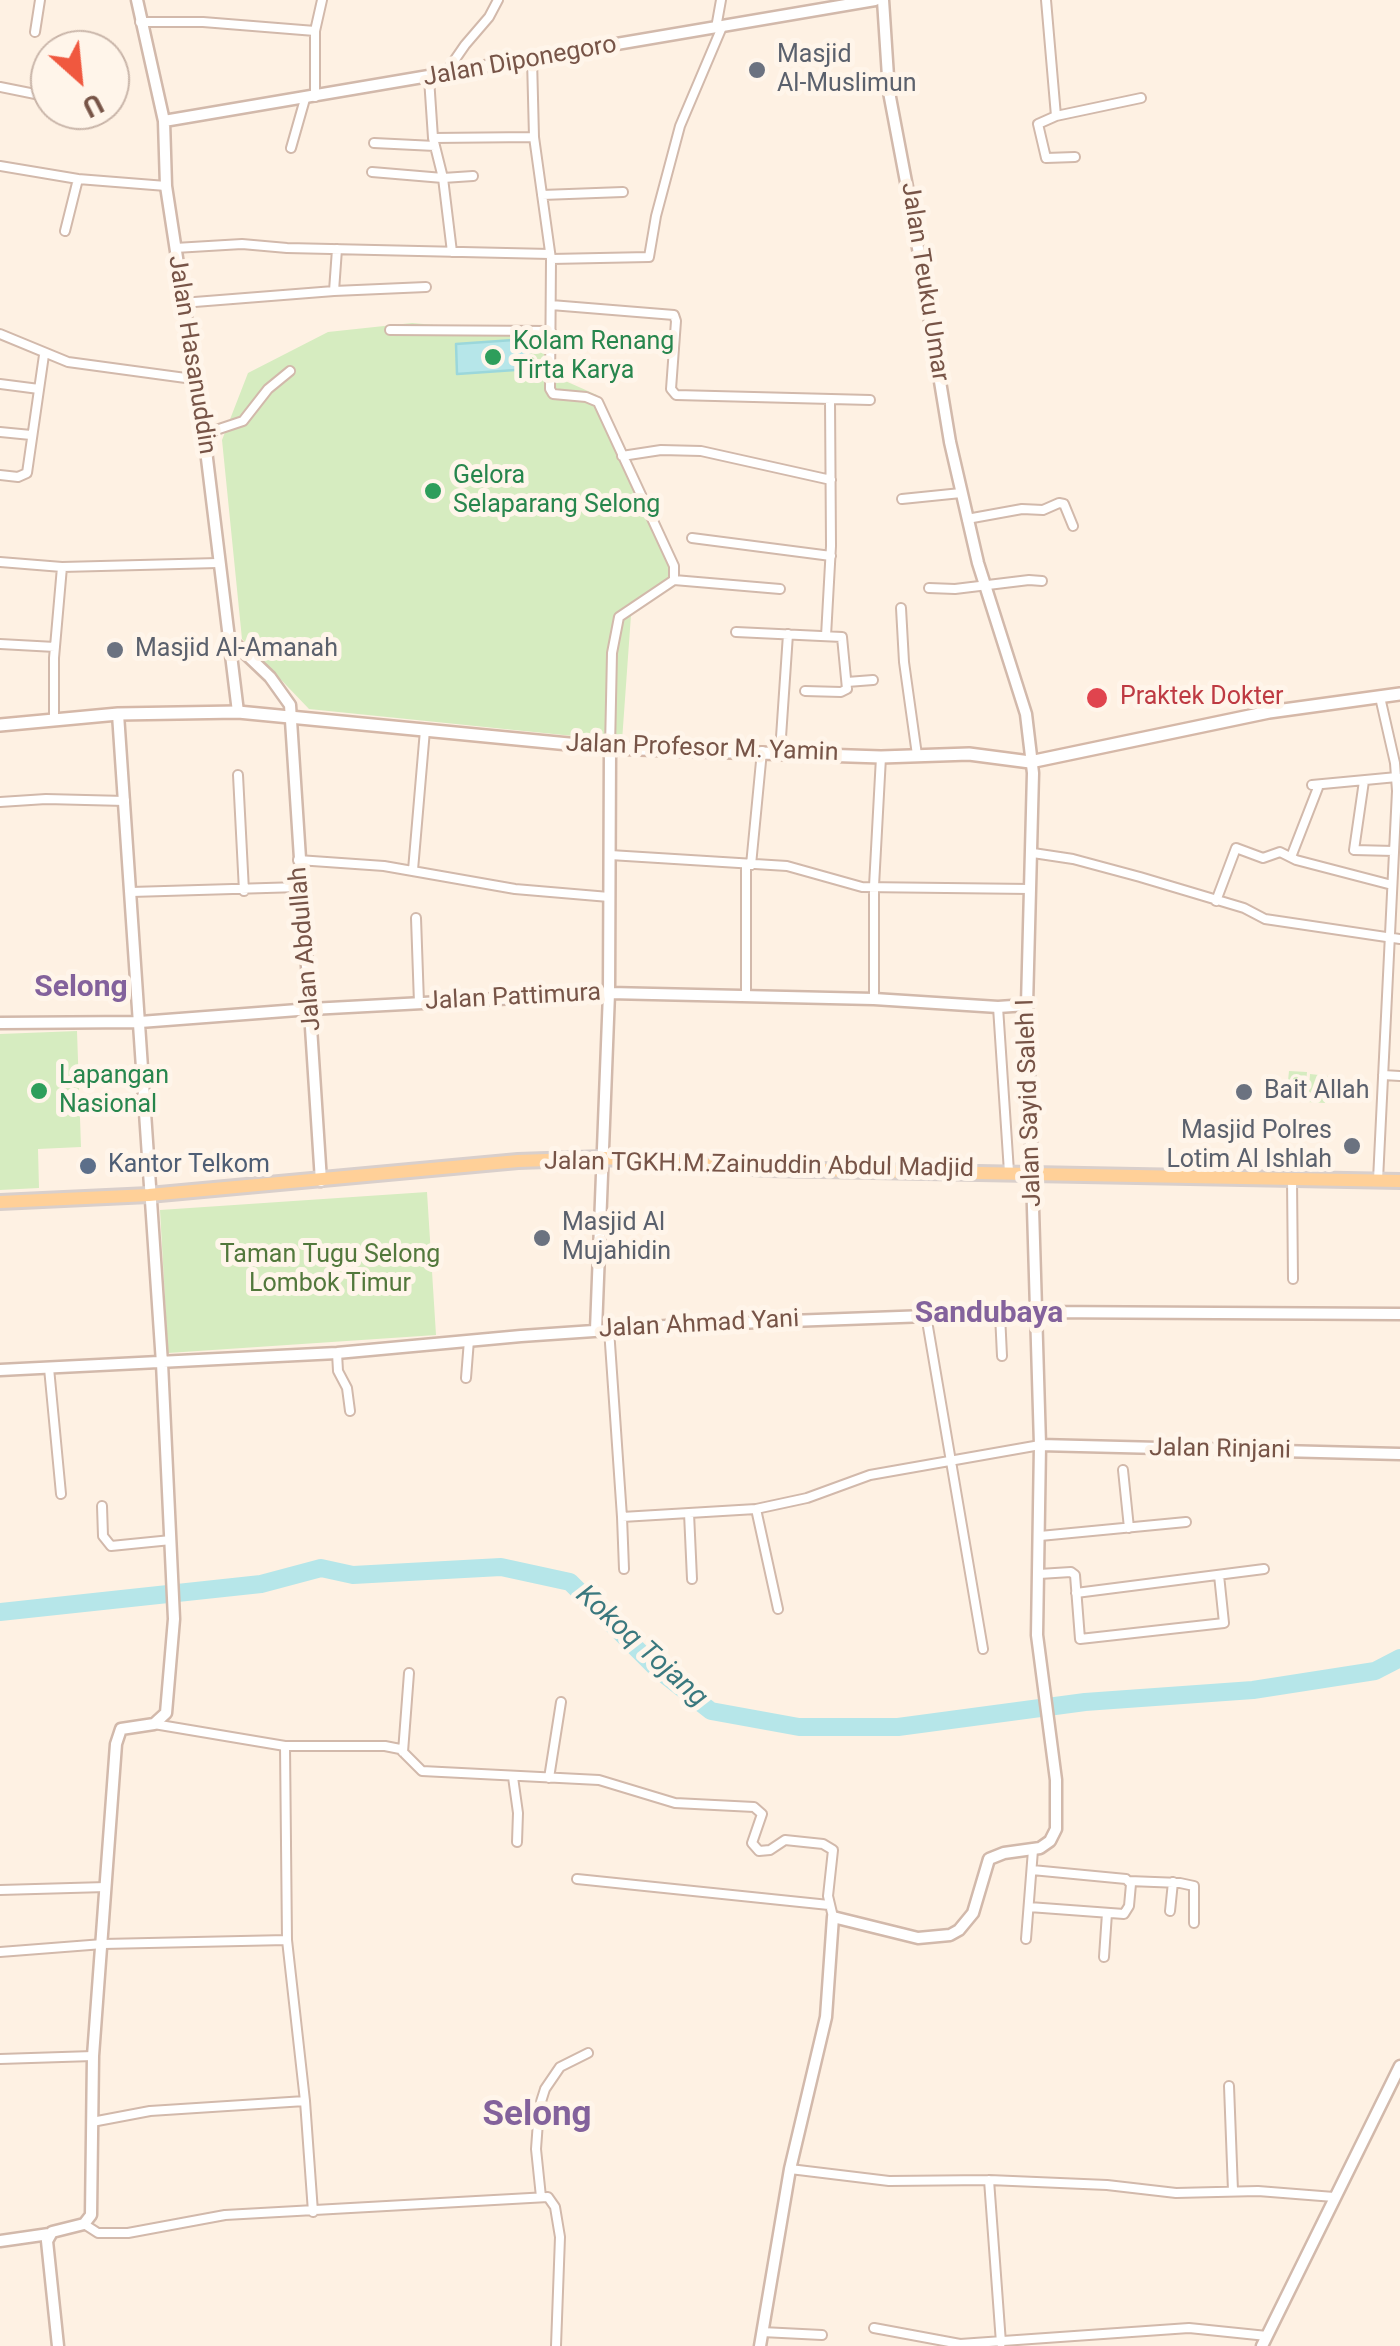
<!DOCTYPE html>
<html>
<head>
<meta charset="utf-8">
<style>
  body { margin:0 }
  #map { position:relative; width:1400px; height:2346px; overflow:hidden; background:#fef1e3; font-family:Roboto,sans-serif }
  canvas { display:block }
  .north { position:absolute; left:30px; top:30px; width:100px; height:100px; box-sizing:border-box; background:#fff5ea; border:2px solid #c9b5a9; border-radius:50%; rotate:153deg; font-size:28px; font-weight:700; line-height:40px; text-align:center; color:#775447 }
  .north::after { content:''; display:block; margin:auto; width:35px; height:45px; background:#f0583f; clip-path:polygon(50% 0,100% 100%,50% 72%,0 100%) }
</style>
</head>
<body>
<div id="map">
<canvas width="1400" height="2346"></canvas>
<div class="north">U</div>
</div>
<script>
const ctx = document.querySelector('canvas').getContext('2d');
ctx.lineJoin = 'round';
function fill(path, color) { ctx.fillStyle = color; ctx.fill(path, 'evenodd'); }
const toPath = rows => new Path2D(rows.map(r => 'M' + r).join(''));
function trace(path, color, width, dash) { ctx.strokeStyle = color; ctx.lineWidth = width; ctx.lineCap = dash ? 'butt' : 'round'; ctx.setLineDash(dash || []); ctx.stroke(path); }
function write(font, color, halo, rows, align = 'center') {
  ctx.font = font + ' Roboto,sans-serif'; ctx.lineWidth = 10; ctx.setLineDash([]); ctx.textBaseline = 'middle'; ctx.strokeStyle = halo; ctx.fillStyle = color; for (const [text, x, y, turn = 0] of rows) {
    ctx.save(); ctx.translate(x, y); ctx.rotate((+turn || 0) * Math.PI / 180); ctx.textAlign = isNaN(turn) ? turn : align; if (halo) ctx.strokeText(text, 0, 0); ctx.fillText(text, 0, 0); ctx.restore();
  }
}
const green = toPath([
  [412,323,547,335,554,376,597,395,679,583,631,615,622,741,309,709,242,639,222,440,248,373,328,332],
  [77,1031,81,1147,38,1149,39,1188,0,1190,0,1034],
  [1289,1071,1307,1072,1304,1102,1286,1101],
  [1310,1074,1328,1076,1325,1103,1308,1102],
  [427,1192,436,1335,168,1353,160,1210]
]);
const water = toPath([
  [528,339,530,369,457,374,456,344,528,339]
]);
const river = toPath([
  [0,1612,261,1584,321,1568,353,1575,501,1567,570,1582,656,1668,711,1711,799,1727,898,1727,1085,1702,1253,1690,1375,1671,1400,1658]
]);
const minor = toPath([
  [1046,0,1056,116],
  [140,22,203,22,315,31],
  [716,28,721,0],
  [35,32,40,0],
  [532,59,534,137,551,259,550,389,553,394,586,397,598,402,674,566,674,580],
  [445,74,465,45,489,17,498,0],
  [429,78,433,138,443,178,452,252],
  [0,87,50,97],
  [315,97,315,31,322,0],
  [433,138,534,137],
  [374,143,435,146],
  [291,148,305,99],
  [1075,157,1046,158,1038,124,1056,116,1141,98],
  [0,166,78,179,166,186],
  [372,172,443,178,473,176],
  [542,195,623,192],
  [65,231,78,179],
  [175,248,242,244,287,248,550,254],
  [551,259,649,257,656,216,680,126,722,27],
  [334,291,337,249],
  [182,303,334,291,426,287],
  [551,305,674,315,676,321,671,389,676,395,870,400],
  [390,330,551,331],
  [0,334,68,362,193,379],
  [0,384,39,389],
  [0,432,31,435],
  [204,434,243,421,268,389,290,371],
  [622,456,661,450,701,451,831,480],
  [0,475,18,477,27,473,44,355],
  [902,499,961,493],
  [967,519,1022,509,1043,510,1059,503,1064,504,1073,526],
  [692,538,831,556],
  [0,562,62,567,218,563],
  [929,588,955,589,1029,580,1042,581],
  [901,608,904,662,917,755],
  [736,632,842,637,847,689,841,692,805,691],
  [826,636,831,546,830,400],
  [0,644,55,647],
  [847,682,873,680],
  [54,721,54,658,62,567],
  [610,748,612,653,619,617,674,580,780,589],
  [780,752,788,634],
  [238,775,244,891],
  [1364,781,1354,850,1394,851],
  [1312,785,1397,777],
  [0,802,46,799,125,801],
  [1033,853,1073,859,1140,877,1244,908,1265,919,1400,939],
  [610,855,787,866,862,887,1030,889],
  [1291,857,1319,785],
  [298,860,384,866,515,889,609,897],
  [746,864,746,995],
  [751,865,762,751],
  [413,870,425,730],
  [131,892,300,887],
  [1216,901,1236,848,1263,858,1280,852,1296,860,1392,885],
  [416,918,419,1003],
  [874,999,874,886,881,757],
  [998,1007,1009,1172],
  [1383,1075,1400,1076],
  [1292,1180,1293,1279],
  [1378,1180,1397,791,1395,763,1380,697],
  [1000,1314,1002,1356],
  [926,1315,983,1649],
  [609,1329,622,1517,756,1509,807,1498,870,1475,1040,1445],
  [337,1353,338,1371,347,1388,350,1411],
  [49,1368,61,1494],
  [466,1378,469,1340],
  [1123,1470,1129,1528],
  [102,1506,103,1536,111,1546,171,1540],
  [756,1509,778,1609],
  [689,1513,692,1579],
  [622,1517,624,1569],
  [1040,1536,1186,1522],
  [1039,1574,1071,1572,1075,1575,1080,1639,1224,1623,1219,1575],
  [1076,1593,1264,1569],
  [154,1724,285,1746,385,1746,400,1749,422,1771,599,1780,675,1803,754,1807,762,1814,752,1843,759,1851,770,1850,785,1840,823,1844,833,1850,828,1896,833,1917],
  [285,1746,287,1940,305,2101,313,2212],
  [403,1752,409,1673],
  [513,1777,518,1813,517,1842],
  [549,1778,561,1702],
  [577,1879,829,1905],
  [1129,1881,1180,1883,1194,1886,1194,1923],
  [0,1890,106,1887],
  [1029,1907,1124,1914,1129,1906,1131,1884,1126,1879,1032,1870],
  [1170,1911,1173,1882],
  [1026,1939,1033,1850],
  [0,1952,103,1944,287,1940],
  [1104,1957,1107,1913],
  [0,2059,93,2056],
  [1229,2086,1233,2191],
  [92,2122,150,2111,305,2101],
  [790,2169,889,2181,989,2180,1107,2185,1176,2193,1258,2191,1334,2197],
  [989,2180,1001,2343],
  [541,2197,536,2149,539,2108,545,2089,560,2067,588,2053],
  [84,2224,98,2233,128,2233,225,2215,548,2197,555,2207,560,2237,556,2346],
  [874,2328,960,2344,1189,2328,1267,2336],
  [762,2332,822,2335]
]);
const tertiary = toPath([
  [137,0,164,121,166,186,204,434,238,712],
  [164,121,875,0],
  [229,638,270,677,290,705,321,1181],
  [0,1023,140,1022,311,1009,609,993,874,999,998,1007,1027,1005],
  [596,1330,609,993,610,748],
  [0,1370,337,1353,521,1336,681,1325,1036,1312,1400,1314],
  [1040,1445,1400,1454],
  [0,2241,49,2234],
  [58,2346,47,2241,52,2232,84,2224,91,2215,93,2056,116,1744,121,1729,154,1724,166,1713,174,1619,162,1363,118,714],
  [760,2346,790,2169,826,2017,833,1917,918,1938,950,1935,959,1930,973,1913,989,1859,1004,1853,1040,1848,1050,1841,1056,1829,1056,1780,1037,1635,1040,1445,1027,1005,1033,773,1026,714,978,563,950,442,914,224,889,92,883,0],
  [1262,2346,1400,2066]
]);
const secondary = toPath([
  [0,725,118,714,238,712,610,748,881,757,969,754,1030,762,1269,712,1400,694]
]);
const primary = toPath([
  [0,1202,149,1195,518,1161,604,1158,768,1169,1400,1181]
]);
const markers = [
  [757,70,10,"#6b7280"],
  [493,357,10,"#2e9e5b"],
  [433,491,10,"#2e9e5b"],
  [115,650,10,"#6b7280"],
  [1097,698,12,"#e0444e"],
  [39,1091,10,"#2e9e5b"],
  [1244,1092,10,"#6b7280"],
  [1352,1146,10,"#6b7280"],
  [88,1166,10,"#5c6f8a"],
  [542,1238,10,"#6b7280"]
];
const worshipNames = [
  ["Masjid",777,56],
  ["Al-Muslimun",777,85],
  ["Masjid Al-Amanah",135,650],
  ["Bait Allah",1264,1092],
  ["Masjid Polres",1332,1132,"right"],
  ["Lotim Al Ishlah",1332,1161,"right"],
  ["Masjid Al",562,1224],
  ["Mujahidin",562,1253]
];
const streetNames = [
  ["Jalan Diponegoro",520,62,-10],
  ["Jalan Teuku Umar",924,282,81],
  ["Jalan Hasanuddin",191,355,81],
  ["Jalan Profesor M. Yamin",702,749,2],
  ["Jalan Abdullah",306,949,-95],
  ["Jalan Pattimura",513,998,-3],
  ["Jalan Sayid Saleh I",1030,1103,-92],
  ["Jalan TGKH.M.Zainuddin Abdul Madjid",759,1166,1],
  ["Jalan Ahmad Yani",699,1325,-3],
  ["Jalan Rinjani",1220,1450,1]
];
const leisureNames = [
  ["Kolam Renang",513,343],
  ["Tirta Karya",513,372],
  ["Gelora",453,477],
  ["Selaparang Selong",453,506],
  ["Lapangan",59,1077],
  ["Nasional",59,1106]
];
const healthNames = [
  ["Praktek Dokter",1120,698]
];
const serviceNames = [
  ["Kantor Telkom",108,1166]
];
const parkNames = [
  ["Taman Tugu Selong",330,1256],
  ["Lombok Timur",330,1285]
];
const waterNames = [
  ["Kokoq Tojang",641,1647,42]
];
const quarterNames = [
  ["Selong",81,988],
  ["Sandubaya",989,1314]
];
const districtNames = [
  ["Selong",537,2116]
];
fill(green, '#d6ecc0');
fill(water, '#b6e6e9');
trace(water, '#9bd7db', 2.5);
trace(river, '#b6e6e9', 18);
trace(minor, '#d2b9ab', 12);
trace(tertiary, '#d2b9ab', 15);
trace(secondary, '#d5b8a8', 16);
trace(primary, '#d9cfcb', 18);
trace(minor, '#fff', 8);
trace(tertiary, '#fff', 10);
trace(secondary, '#fff', 11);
trace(primary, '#ffd098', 12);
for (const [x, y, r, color] of markers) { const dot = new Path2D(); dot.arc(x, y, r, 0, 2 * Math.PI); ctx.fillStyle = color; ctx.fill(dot); trace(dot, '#fff5ea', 4); }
write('25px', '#5b616d', '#fff5ea', worshipNames, 'left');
write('25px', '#775447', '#fff5ea', streetNames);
write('25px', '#27864d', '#fff5ea', leisureNames, 'left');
write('25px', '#be3a42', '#fff5ea', healthNames, 'left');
write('25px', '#4e5e75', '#fff5ea', serviceNames, 'left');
write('25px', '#52783c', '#fff5ea', parkNames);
write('italic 28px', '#3a787e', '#fff5ea', waterNames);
write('bold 30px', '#83629c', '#fff5ea', quarterNames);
write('bold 35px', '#83629c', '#fff5ea', districtNames);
</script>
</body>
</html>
